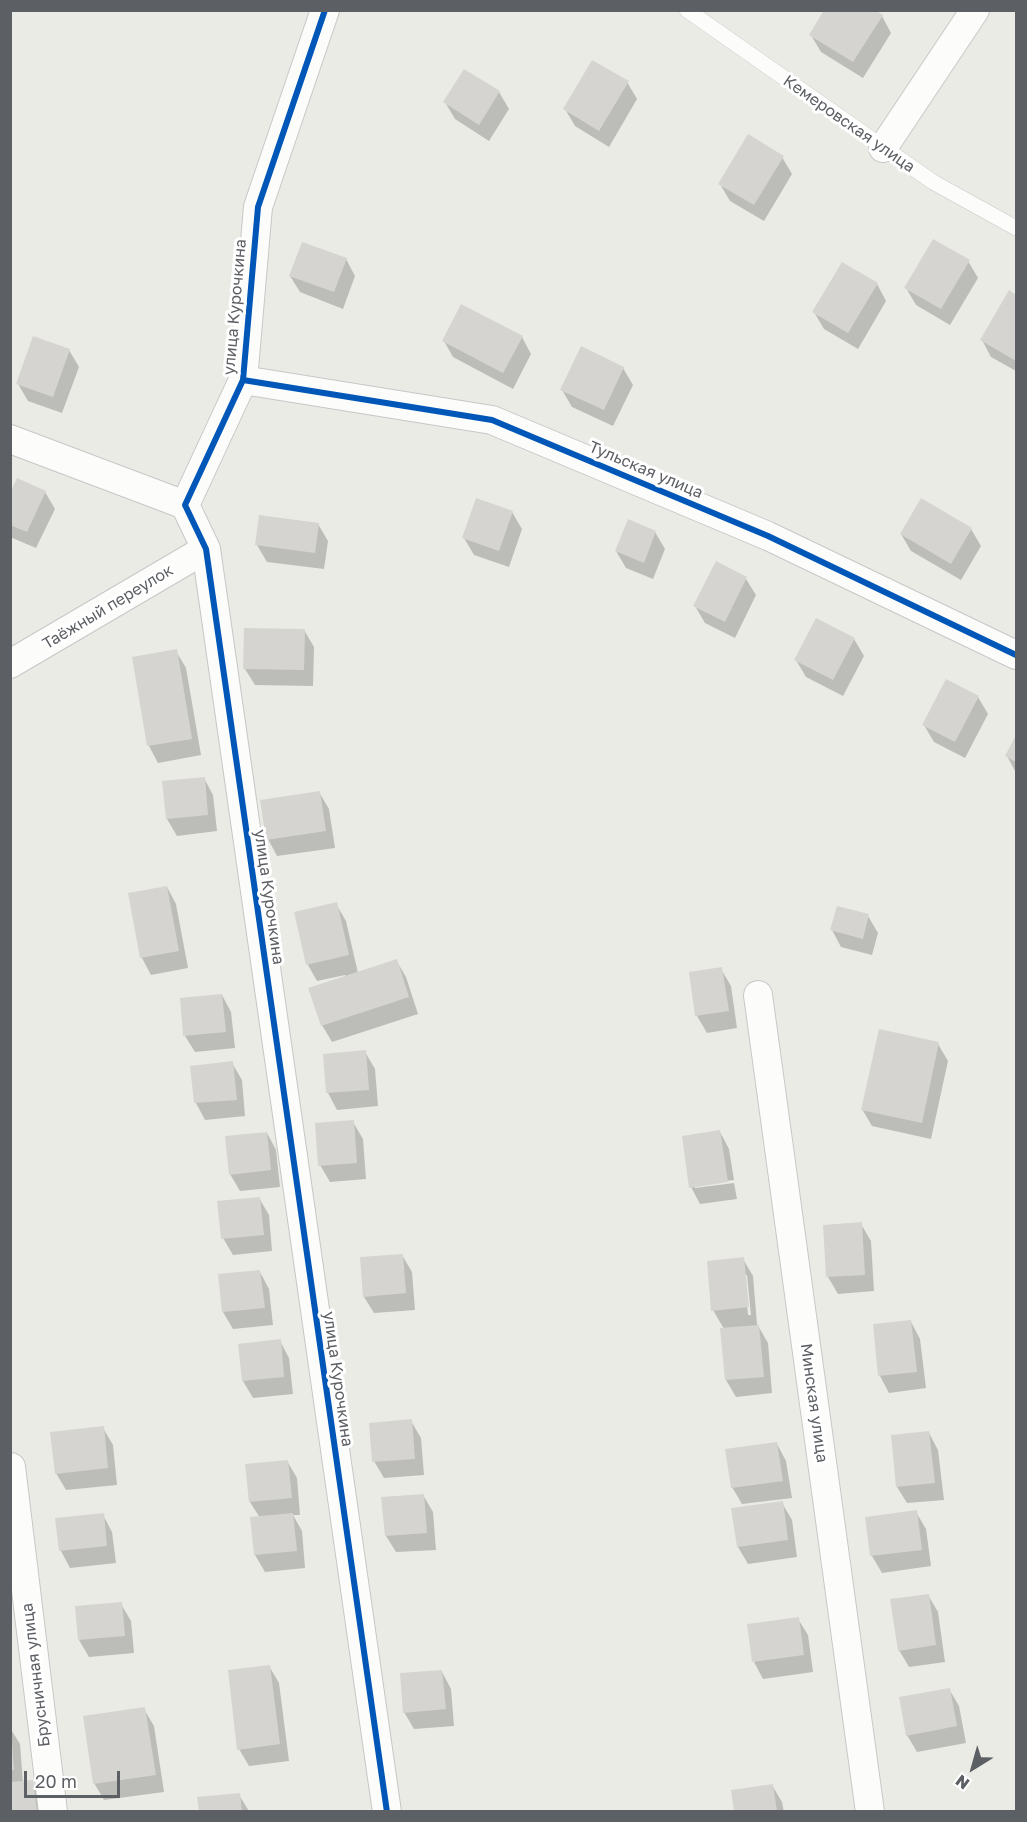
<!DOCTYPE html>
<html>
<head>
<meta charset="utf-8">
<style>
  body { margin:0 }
  #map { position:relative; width:1027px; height:1822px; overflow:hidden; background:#ebebe6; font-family:"Golos Text",sans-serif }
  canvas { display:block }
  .frame { position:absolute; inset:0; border:12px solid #5c5f63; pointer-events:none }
  .north { position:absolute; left:943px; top:1738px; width:60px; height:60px; -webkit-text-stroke:4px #fff; paint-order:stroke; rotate:217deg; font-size:16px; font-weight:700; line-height:24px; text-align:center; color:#5c5f63 }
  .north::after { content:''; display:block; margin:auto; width:21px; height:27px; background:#5c5f63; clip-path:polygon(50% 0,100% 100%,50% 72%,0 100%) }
  .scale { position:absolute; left:24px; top:1771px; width:96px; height:27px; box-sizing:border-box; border:3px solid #5c5f63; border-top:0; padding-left:8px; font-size:18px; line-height:21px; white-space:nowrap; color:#5c5f63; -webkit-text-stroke:4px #fff; paint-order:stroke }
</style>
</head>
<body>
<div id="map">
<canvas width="1027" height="1822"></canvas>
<div class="frame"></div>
<div class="north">N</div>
<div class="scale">20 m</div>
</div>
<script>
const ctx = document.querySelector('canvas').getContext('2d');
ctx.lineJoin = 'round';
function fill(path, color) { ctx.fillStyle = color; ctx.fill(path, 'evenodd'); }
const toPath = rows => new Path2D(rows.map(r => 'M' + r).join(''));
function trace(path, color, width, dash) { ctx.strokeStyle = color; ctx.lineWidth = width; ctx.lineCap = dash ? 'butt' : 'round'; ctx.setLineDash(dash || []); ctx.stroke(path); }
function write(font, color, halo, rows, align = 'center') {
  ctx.font = font + ' "Golos Text",sans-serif'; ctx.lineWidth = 6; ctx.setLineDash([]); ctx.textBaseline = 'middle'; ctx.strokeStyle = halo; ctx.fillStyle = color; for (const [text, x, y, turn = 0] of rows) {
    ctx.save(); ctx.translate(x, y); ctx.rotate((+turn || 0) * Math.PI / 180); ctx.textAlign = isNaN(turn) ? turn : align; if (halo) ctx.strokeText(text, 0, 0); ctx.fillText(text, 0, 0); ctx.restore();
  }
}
const shadow = toPath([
  [882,16,891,33,863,78,821,52,811,35],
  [627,82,637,99,609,147,575,126,565,109],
  [499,92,509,109,489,141,455,119,445,102],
  [782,157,792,174,764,221,730,201,720,184],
  [346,259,355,276,343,309,300,292,290,276],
  [968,261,978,278,950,325,916,305,906,288],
  [877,284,886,301,858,349,824,329,814,312],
  [1010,292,1016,297,1016,371,991,357,982,340],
  [522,337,531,354,513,389,453,357,444,341],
  [69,350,79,367,62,413,28,401,18,384],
  [623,368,633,385,613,426,572,407,562,390],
  [45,492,55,509,36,548,10,537,10,496],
  [512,512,522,529,509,567,474,555,464,538],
  [318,524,328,541,324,569,267,562,257,545],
  [971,529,981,546,961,580,911,551,901,534],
  [655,532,665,549,653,579,626,568,616,551],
  [717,563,746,579,756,595,735,638,705,623,695,606],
  [304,630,314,647,313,686,255,685,245,669],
  [854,639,864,656,843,696,806,677,796,660],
  [176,651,186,668,201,755,158,763,149,746],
  [978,697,988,714,965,758,934,742,924,725],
  [1016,738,1016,773,1007,756],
  [204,778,213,795,217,831,177,836,167,819],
  [319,792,329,809,335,848,277,856,268,839],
  [167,887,176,904,188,968,151,975,142,958,130,894],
  [336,904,346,921,358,973,396,960,406,977,418,1014,332,1042,322,1025,346,977,345,975,317,981,308,965],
  [868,916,878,933,872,955,841,947,832,930],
  [721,969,731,986,737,1028,707,1033,697,1016,691,973],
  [222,995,231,1012,235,1048,195,1052,185,1036],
  [938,1044,948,1061,931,1139,872,1126,862,1109],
  [365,1052,375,1069,378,1106,337,1110,328,1093],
  [232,1063,242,1080,245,1116,205,1120,196,1103,192,1067],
  [353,1122,363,1139,366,1179,330,1182,320,1165],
  [720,1132,729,1149,734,1180,695,1185,695,1188,734,1183,737,1199,700,1204,691,1187],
  [267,1133,276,1150,280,1187,240,1191,230,1174],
  [259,1198,269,1215,272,1251,233,1255,223,1238],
  [861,1224,871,1241,874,1291,838,1294,828,1277],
  [402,1255,412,1272,415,1310,374,1313,364,1297],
  [743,1259,753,1276,757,1324,768,1343,772,1393,736,1397,726,1380,724,1329,713,1310],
  [744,1275,747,1275,751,1315,748,1315],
  [260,1272,269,1289,273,1325,233,1329,223,1312],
  [911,1322,920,1339,926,1388,889,1393,880,1376],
  [280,1341,289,1358,293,1394,253,1398,243,1381,239,1345],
  [411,1421,421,1438,424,1475,384,1478,374,1461],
  [103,1428,113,1445,117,1485,66,1490,56,1473],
  [929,1433,938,1450,944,1500,907,1503,897,1487],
  [777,1444,786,1461,792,1498,742,1504,732,1487],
  [287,1461,297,1478,300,1515,293,1515,302,1531,305,1568,265,1572,255,1555,260,1518,250,1502,247,1466],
  [423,1495,433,1512,436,1550,396,1552,386,1536],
  [782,1503,792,1520,797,1557,748,1564,738,1547],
  [916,1512,926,1529,931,1566,882,1573,872,1556,867,1519],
  [103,1515,112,1532,116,1563,70,1568,61,1551,57,1520],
  [928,1595,938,1612,945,1662,909,1667,899,1650],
  [121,1604,131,1621,134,1653,89,1657,79,1640],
  [798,1619,808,1635,813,1672,763,1679,754,1662],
  [269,1666,279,1683,289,1761,249,1766,239,1749],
  [442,1672,451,1689,454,1726,414,1729,404,1712],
  [949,1689,959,1706,966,1743,917,1752,907,1735],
  [144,1709,154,1726,164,1792,104,1800,94,1783],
  [10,1728,20,1744,23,1783,32,1782,42,1798,44,1812,10,1812],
  [772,1785,782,1802,784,1812,736,1812],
  [239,1795,249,1811,200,1812]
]);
const building = toPath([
  [824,10,875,10,883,15,853,62,809,35],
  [592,60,629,81,599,131,563,109],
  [464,69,500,91,479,125,443,102],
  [748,134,784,156,754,205,718,184],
  [933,239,970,260,941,309,904,288],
  [302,242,347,258,334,292,289,276],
  [842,262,878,283,848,333,812,312],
  [1009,290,1016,295,1016,361,980,340],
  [461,304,523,336,503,373,442,341],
  [33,336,70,349,53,397,16,384],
  [581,346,624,367,604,410,560,390],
  [17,478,46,491,27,532,10,525,10,493],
  [476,498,513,511,499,551,462,538],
  [921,498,972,528,951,564,900,534],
  [259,515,319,523,315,553,255,545],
  [628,519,656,531,644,563,615,551],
  [716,561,747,577,725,622,693,606],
  [816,618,855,638,833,680,794,660],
  [244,628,305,629,304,670,243,669],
  [177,649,192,739,147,746,132,657],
  [946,679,979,696,955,742,922,725],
  [1016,735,1016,762,1005,756],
  [205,777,208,815,166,819,162,781],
  [320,791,326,831,266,840,260,800],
  [167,886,179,951,140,958,128,893],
  [337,902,349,955,306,965,294,912],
  [837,906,869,914,863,939,830,930],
  [397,959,409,997,321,1026,308,988],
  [722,967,729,1011,695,1016,689,972],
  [222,994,226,1032,183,1036,180,998],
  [879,1029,939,1042,922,1123,861,1110],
  [366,1050,369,1090,326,1093,323,1054],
  [233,1061,237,1100,194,1103,190,1066],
  [354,1120,357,1163,318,1166,315,1123],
  [720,1130,728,1182,689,1188,682,1136],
  [267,1132,271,1170,229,1175,225,1136],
  [260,1197,264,1235,221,1239,217,1201],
  [862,1222,865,1275,826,1277,823,1225],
  [403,1254,406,1293,363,1297,360,1257],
  [744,1257,749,1307,711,1311,707,1261],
  [260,1270,265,1308,222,1312,218,1274],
  [911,1320,917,1372,878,1376,873,1324],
  [759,1325,764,1377,725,1380,720,1328],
  [281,1339,284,1377,242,1381,238,1344],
  [412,1419,415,1459,372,1462,369,1423],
  [104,1426,108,1468,55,1474,50,1432],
  [929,1431,935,1483,896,1487,891,1435],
  [777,1442,783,1481,731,1488,725,1449],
  [288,1460,292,1498,249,1502,245,1464],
  [424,1494,427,1533,385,1536,381,1497],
  [783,1501,788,1540,737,1547,731,1508],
  [917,1510,922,1550,870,1556,865,1517],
  [104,1513,107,1546,59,1551,55,1518],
  [293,1513,297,1551,254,1555,250,1517],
  [929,1594,936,1645,898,1651,890,1599],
  [122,1602,125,1636,78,1640,75,1606],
  [799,1617,804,1655,752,1662,747,1624],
  [270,1665,280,1744,237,1750,228,1670],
  [442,1670,446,1709,403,1713,400,1673],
  [950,1688,957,1726,906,1736,899,1697],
  [145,1707,156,1775,93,1784,83,1716],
  [10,1742,12,1742,14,1770,10,1770],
  [33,1780,37,1812,10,1812,10,1782],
  [773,1784,777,1812,734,1812,731,1790],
  [240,1793,242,1812,199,1812,197,1797]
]);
const lane = toPath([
  [687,10,933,182,1016,228]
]);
const street = toPath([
  [325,10,258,207,243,380,185,505,206,549,387,1812],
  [883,148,975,10],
  [243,380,492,420,768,536,1016,655],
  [10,439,185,505],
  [10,664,206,549],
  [758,995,870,1812],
  [11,1467,53,1812]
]);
const cycleway = toPath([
  [325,10,258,207,243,380,185,505,206,549,387,1812],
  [243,380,492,420,768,536,1016,655]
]);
const streetNames = [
  ["Кемеровская улица",849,124,35],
  ["улица Курочкина",235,307,-85],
  ["Тульская улица",646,470,23],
  ["Таёжный переулок",108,607,-31],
  ["улица Курочкина",269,897,82],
  ["улица Курочкина",338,1379,82],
  ["Минская улица",814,1403,82],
  ["Брусничная улица",36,1675,-97]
];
fill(shadow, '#0003');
fill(building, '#d5d4d1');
trace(lane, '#c7c7c7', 16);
trace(street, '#c7c7c7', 30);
trace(lane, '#fcfcfb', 15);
trace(street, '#fcfcfb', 28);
trace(cycleway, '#0057b8', 6);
write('16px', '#5c5f63', '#fff', streetNames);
</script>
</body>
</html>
